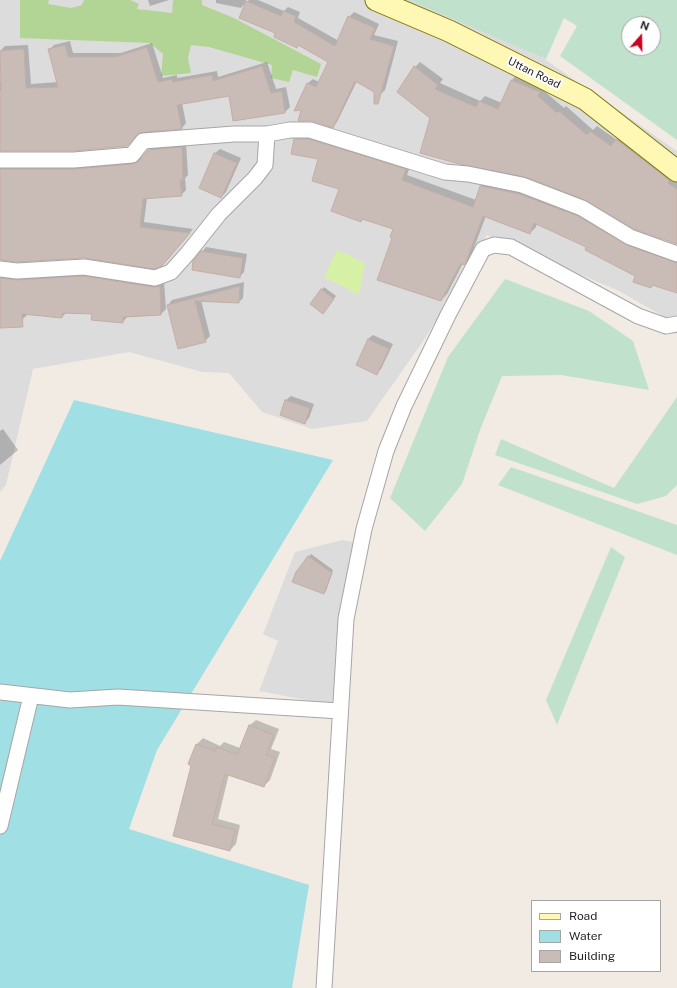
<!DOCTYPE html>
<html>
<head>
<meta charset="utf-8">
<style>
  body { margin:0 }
  #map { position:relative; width:677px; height:988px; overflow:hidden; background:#f1ebe4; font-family:"Public Sans",sans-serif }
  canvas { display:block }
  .legend { position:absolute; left:531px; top:900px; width:130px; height:72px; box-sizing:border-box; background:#fff; border:1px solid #a5a5a5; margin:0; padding:5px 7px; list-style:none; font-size:12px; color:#1f1f1f }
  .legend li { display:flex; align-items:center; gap:8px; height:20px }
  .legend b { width:20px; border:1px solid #a5a5a5 }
  .north { position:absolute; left:621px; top:16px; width:40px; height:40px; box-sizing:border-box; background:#fff; border:1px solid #a5a5a5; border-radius:50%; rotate:20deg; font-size:11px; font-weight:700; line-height:16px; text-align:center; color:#1f1f1f }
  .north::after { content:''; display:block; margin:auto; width:14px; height:18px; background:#ce0022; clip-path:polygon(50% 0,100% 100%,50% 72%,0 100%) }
</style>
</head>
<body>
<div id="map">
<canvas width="677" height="988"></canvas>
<ul class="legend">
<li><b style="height:5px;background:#fff7b4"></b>Road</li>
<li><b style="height:11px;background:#a0dfe3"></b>Water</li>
<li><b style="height:11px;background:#c9bcb7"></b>Building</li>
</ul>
<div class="north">N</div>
</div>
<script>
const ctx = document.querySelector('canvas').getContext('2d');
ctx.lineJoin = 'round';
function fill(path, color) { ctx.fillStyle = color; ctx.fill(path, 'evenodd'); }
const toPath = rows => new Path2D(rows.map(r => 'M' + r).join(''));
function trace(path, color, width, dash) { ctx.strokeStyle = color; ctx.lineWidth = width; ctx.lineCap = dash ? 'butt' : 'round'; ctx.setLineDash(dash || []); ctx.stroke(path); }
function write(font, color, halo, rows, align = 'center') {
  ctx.font = font + ' "Public Sans",sans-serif'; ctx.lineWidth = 4; ctx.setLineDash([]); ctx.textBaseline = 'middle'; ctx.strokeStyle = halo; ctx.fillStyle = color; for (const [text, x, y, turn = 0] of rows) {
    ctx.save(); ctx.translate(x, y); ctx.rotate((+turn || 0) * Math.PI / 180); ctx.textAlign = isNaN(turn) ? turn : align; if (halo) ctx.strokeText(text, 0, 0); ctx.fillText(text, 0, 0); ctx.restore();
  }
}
const residential = toPath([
  [0,0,419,0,540,56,677,151,677,324,619,291,487,235,426,337,367,421,312,429,262,412,229,373,202,372,129,352,33,369,6,485,0,492],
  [342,540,354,542,345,594,332,705,259,691,278,641,263,634,295,552]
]);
const grass = toPath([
  [337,250,365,263,359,295,324,277]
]);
const forest = toPath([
  [20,0,49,0,48,4,71,8,82,5,84,0,130,0,139,4,137,9,172,13,173,0,202,0,202,5,234,18,321,64,317,77,293,70,289,82,271,78,272,65,209,47,191,45,188,58,191,73,161,76,163,54,150,43,20,38]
]);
const wetland = toPath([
  [409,0,677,0,677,140,560,56,577,26,564,18,546,59],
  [629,24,653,24,653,48,629,48],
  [505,279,589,311,633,341,649,390,561,375,502,376,480,430,462,484,425,531,390,498,448,357],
  [677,397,677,485,666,496,637,504,495,455,501,439,614,488],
  [511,467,677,525,677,555,498,485],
  [611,547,625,557,557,725,546,700]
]);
const water = toPath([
  [74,400,333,460,157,750,129,829,309,885,292,988,0,988,0,561]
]);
const shadow = toPath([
  [148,0,169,0,150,6],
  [216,0,246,0,245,3,241,8,216,3],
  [249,0,258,0,284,11,288,7,300,12,298,18,339,41,349,17,354,12,379,24,374,35,398,41,385,90,380,95,357,81,337,122,333,127,302,109,295,110,308,83,313,79,319,82,330,62,299,44,297,47,276,33,247,2],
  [70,41,73,53,121,53,152,43,163,78,177,75,177,78,217,71,218,77,267,62,276,89,286,87,290,107,285,112,234,120,230,95,182,103,186,123,182,128,0,150,0,81,2,81,0,51,5,46,28,45,31,84,58,82,49,50,54,45],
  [420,62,443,79,440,83,480,101,485,96,502,103,512,80,517,74,545,86,543,90,564,108,566,106,593,130,597,126,617,140,623,134,677,180,677,243,586,199,431,118,415,67],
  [301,134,411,164,407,175,476,200,481,186,487,180,525,188,677,256,677,292,654,284,651,287,636,276,588,247,537,223,536,227,530,233,486,216,470,258,464,264,463,263,447,294,441,300,393,238,394,228,364,218,361,221,341,188,320,159,295,140],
  [186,143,188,175,185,178,186,190,181,195,147,198,144,222,193,229,167,260,84,257,0,259,0,163,80,165,139,159,143,157,154,145],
  [220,149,241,158,226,192,221,197,200,187,215,153],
  [206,247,247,254,244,272,239,277,202,252],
  [0,272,89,272,164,282,166,309,161,314,127,317,123,322,93,313,67,312,62,317,27,314,27,315,22,320,0,313],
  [244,282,243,298,239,302,201,300,210,336,205,341,168,305,172,300],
  [324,287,336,296,325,310,311,304],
  [373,335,393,344,381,369,377,373,368,339],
  [291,396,314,404,309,418,305,422,286,400],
  [3,429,18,450,0,465,0,431],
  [311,554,333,570,326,591,324,593,297,573],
  [256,720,279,729,271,749,280,752,270,780,264,786,229,774,218,819,240,825,236,844,230,850,174,835,192,765,189,764,197,744,203,738,220,746,224,742,240,748,250,725]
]);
const building = toPath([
  [246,1,281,16,283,11,296,16,294,22,335,46,348,16,375,28,370,39,394,46,378,104,374,104,374,92,355,81,333,128,312,121,298,121,301,110,294,111,307,83,316,87,328,62,298,45,297,48,274,37,275,33,239,18,246,1],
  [65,45,68,57,115,57,147,47,158,82,172,79,173,82,212,75,213,81,262,66,271,93,282,91,285,113,233,121,229,96,177,105,182,129,139,133,127,146,74,151,0,151,0,90,1,90,0,51,24,49,26,88,58,87,48,49,65,45],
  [414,66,438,85,435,89,476,107,479,101,498,109,511,80,540,92,538,96,557,113,559,111,587,135,590,131,611,146,616,139,669,180,668,183,677,189,677,244,634,229,585,200,525,177,463,165,420,153,430,118,397,92,414,66],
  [294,139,309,139,406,169,402,180,473,207,480,186,519,194,578,216,627,245,677,263,677,293,652,285,651,288,633,282,635,276,585,250,586,247,534,223,530,234,483,216,466,262,464,265,461,263,441,301,377,280,392,238,390,237,393,229,362,219,361,222,331,211,339,189,312,181,318,159,291,154,294,139],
  [182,147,183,181,180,179,182,196,143,199,140,227,190,233,162,266,154,269,84,258,17,262,0,260,0,169,74,169,133,164,139,161,148,150,182,147],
  [214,153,237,163,221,198,199,188,214,153],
  [201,251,243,258,240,278,192,270,193,261,201,251],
  [84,276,154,287,160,286,161,315,123,317,123,323,91,320,92,314,63,313,62,318,22,314,23,327,0,328,0,278,17,280,84,276],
  [240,286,239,303,195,301,206,342,178,349,167,305,240,286],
  [321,289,334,299,323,314,310,304,321,289],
  [368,339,389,349,377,375,356,365,368,339],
  [285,400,310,408,305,424,280,415,285,400],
  [308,556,332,573,324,594,292,582,296,572,308,556],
  [249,725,274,735,266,755,275,758,264,787,225,774,212,824,235,830,230,851,173,836,191,766,188,764,196,744,215,751,217,747,237,755,249,725]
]);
const minor = toPath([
  [0,160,74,160,132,155,143,141,234,134,267,134,290,130,310,130,445,172,468,174,522,185,582,208,630,237,677,254],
  [0,269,17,271,84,267,155,278,171,272,188,253,219,214,255,178,265,165,267,134],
  [0,692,70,700,118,697,340,711],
  [0,826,31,696],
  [324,988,346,619,364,529,386,451,404,406,448,315,483,249,494,245,511,247,638,316,666,326,677,324]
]);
const secondary = toPath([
  [376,0,449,31,585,99,677,171]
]);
const streetNames = [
  ["Uttan Road",534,73,26]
];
fill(residential, '#dddcdc');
fill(grass, '#d6f0a5');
fill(forest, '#b2d495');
fill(wetland, '#c0e1cc');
fill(water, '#a0dfe3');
fill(shadow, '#0003');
fill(building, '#c9bcb7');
trace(building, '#c4aea5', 1);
trace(minor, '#a6a6a6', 17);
trace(secondary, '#7c7500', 23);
trace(minor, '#fff', 15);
trace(secondary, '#fff7b4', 21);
write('11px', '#1f1f1f', '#fff', streetNames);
</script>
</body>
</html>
